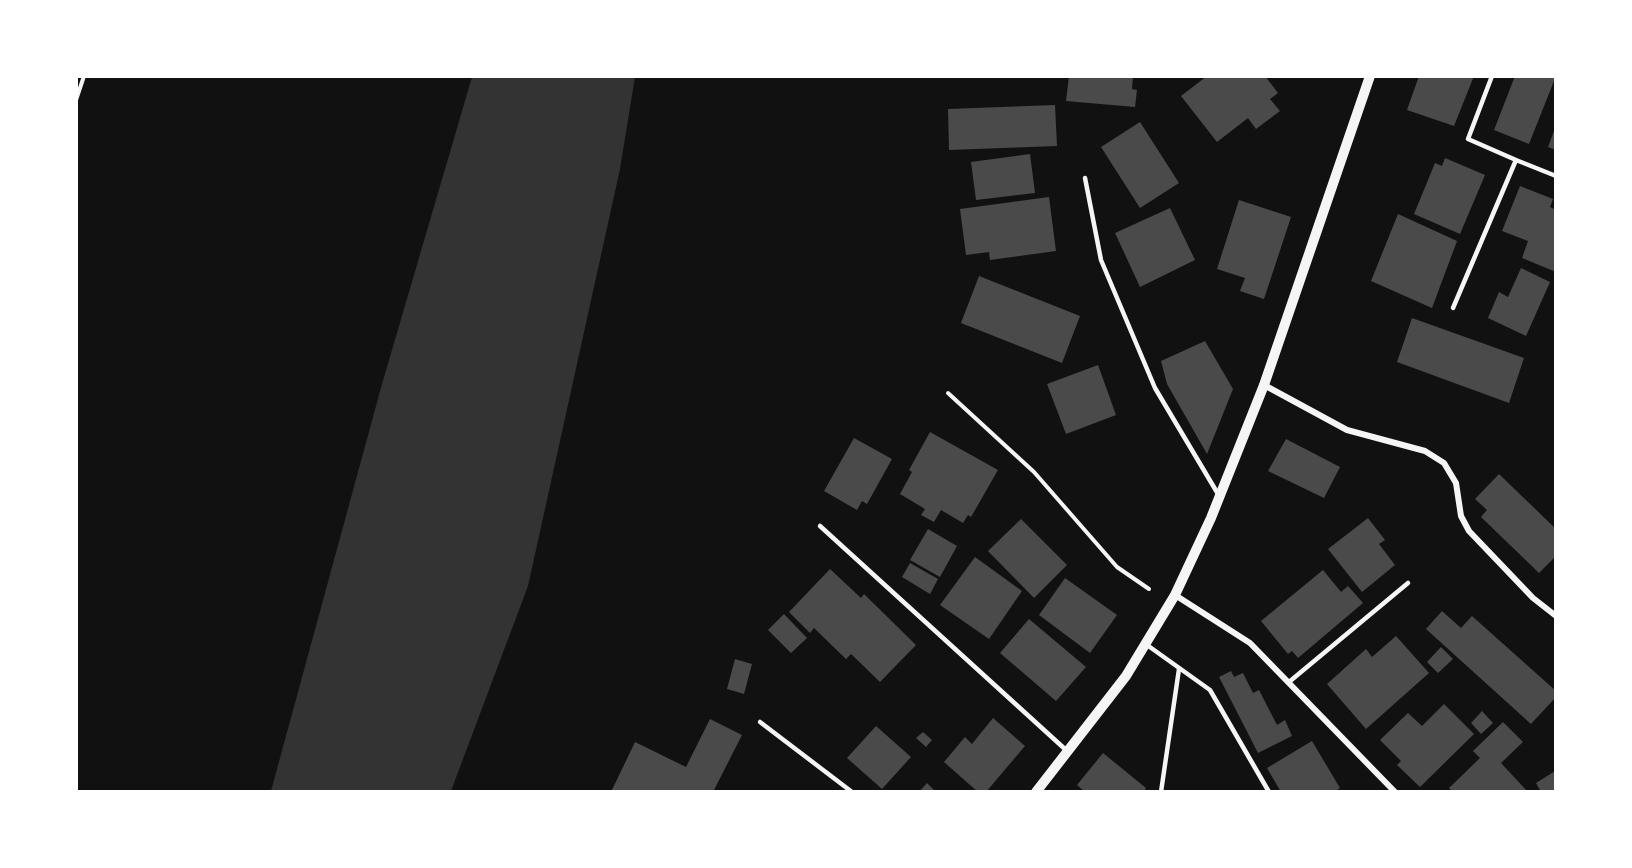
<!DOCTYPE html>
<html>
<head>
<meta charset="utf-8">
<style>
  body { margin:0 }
  #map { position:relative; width:1632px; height:868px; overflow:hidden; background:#111; font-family:Rubik,sans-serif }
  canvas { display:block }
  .frame { position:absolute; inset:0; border:78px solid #fff; pointer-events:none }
</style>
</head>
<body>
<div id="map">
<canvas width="1632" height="868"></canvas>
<div class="frame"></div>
</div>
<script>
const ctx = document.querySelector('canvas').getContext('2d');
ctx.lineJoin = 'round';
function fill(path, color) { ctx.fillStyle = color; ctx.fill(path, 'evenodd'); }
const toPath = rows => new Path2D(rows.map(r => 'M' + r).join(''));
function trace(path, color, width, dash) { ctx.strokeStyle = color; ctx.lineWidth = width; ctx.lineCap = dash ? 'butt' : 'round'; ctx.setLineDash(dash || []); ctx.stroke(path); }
const water = toPath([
  [472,77,635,77,620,169,528,586,451,791,271,791,382,384]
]);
const building = toPath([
  [1069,76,1133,76,1132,89,1137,90,1135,107,1066,101],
  [1207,76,1265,76,1278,93,1270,99,1280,111,1256,129,1248,118,1217,142,1181,96],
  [1419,76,1474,76,1454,126,1407,110],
  [1515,76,1556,76,1529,144,1494,130],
  [1055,105,1057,146,949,150,948,109],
  [1140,122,1179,183,1140,208,1101,147],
  [1555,128,1556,128,1556,150,1548,147],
  [1030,154,1035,193,976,200,971,162],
  [1445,158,1485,175,1460,234,1414,214,1435,163,1442,166],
  [1520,186,1553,199,1550,207,1556,210,1556,272,1522,258,1528,241,1502,231],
  [1049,197,1056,251,990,260,989,252,966,255,960,209],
  [1239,200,1291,217,1264,299,1240,291,1245,278,1217,269],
  [1170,208,1195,260,1140,287,1115,233],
  [1398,214,1457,241,1432,308,1371,281],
  [1521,268,1550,282,1526,336,1488,318,1499,292,1508,297],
  [979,276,1080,316,1062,363,961,323],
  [1412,318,1524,358,1509,403,1397,362],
  [1205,341,1233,389,1207,454,1167,384,1161,361],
  [1098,365,1116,415,1066,434,1047,384],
  [930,432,998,470,971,517,968,515,963,523,941,510,934,522,921,515,925,509,900,494,912,472,909,470],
  [854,438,892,459,867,504,862,501,857,510,824,491],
  [1286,439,1340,467,1324,498,1268,471],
  [1499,474,1556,529,1556,556,1539,573,1481,517,1487,510,1475,499],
  [1368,518,1385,540,1379,544,1395,565,1362,592,1328,549],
  [1021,519,1067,565,1034,598,988,551],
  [928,529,957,546,940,577,910,560],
  [975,557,1022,591,989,639,940,605],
  [910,563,938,579,930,594,902,577],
  [830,569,861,598,864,594,916,645,880,682,851,654,846,659,814,628,810,633,789,612],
  [1323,570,1341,592,1348,586,1363,603,1298,658,1292,651,1288,654,1261,621],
  [1065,578,1117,615,1090,653,1039,615],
  [1442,611,1461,628,1472,616,1556,691,1556,697,1531,724,1426,629],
  [784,614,807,638,791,653,768,630],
  [1029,619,1086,667,1056,701,1000,653],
  [1396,636,1429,673,1366,729,1327,684,1366,649,1372,657],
  [1441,647,1453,659,1438,673,1427,662],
  [735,659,752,664,744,694,727,689],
  [1231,671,1234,677,1243,673,1253,693,1259,690,1277,725,1285,720,1292,736,1258,753,1219,677],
  [1444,704,1474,734,1420,787,1397,765,1401,761,1380,740,1408,713,1422,726],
  [1482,711,1493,723,1481,734,1471,723],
  [993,718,1025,746,986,792,978,792,944,762,965,737,972,744],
  [710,719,742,735,713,792,611,792,635,742,686,767],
  [1503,722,1523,742,1501,763,1528,792,1453,792,1449,788,1480,758,1473,751],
  [876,726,911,757,882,789,847,758],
  [923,732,932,740,926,747,916,738],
  [1312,741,1340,788,1334,792,1281,792,1267,768],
  [1103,753,1146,788,1144,792,1085,792,1077,785],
  [1555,771,1556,792,1541,792,1536,783],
  [927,783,936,792,919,792]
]);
const path = toPath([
  [76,100,84,76],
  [948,393,1034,472,1117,567,1149,589]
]);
const service = toPath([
  [1516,160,1556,176],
  [1085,178,1101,260,1155,388,1218,494],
  [1453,308,1516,160,1468,139,1492,76],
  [820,526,1066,750],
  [1147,645,1210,690,1269,792],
  [1289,682,1408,583],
  [760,722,852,792],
  [1161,792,1179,669]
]);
const minor = toPath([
  [1264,385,1347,430,1425,451,1444,463,1456,483,1461,516,1469,531,1533,598,1556,616],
  [1175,595,1250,643,1395,792]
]);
const tertiary = toPath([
  [1036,792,1126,676,1175,595,1211,518,1264,385,1370,76]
]);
fill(water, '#333');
fill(building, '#4a4a4a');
trace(path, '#f5f5f5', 4);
trace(service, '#f5f5f5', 4.5);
trace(minor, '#f5f5f5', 6);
trace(tertiary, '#f5f5f5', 10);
</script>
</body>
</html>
